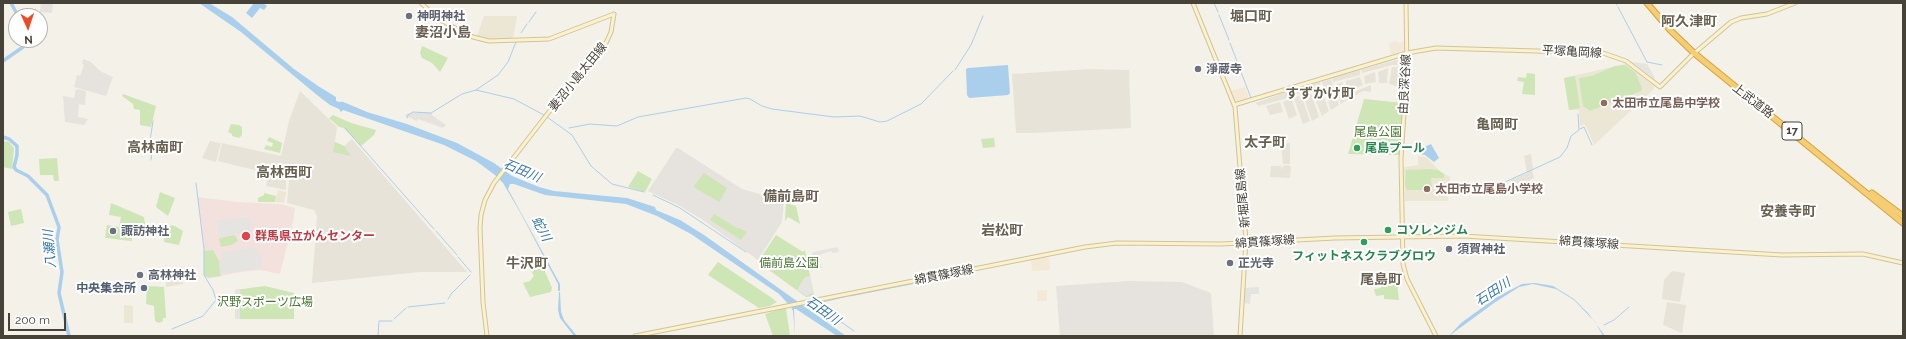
<!DOCTYPE html>
<html>
<head>
<meta charset="utf-8">
<style>
  body { margin:0 }
  #map { position:relative; width:1906px; height:339px; overflow:hidden; background:#f4f1e9; font-family:Raleway,sans-serif }
  canvas { display:block }
  .frame { position:absolute; inset:0; border:4px solid #474238; pointer-events:none }
  .north { position:absolute; left:8px; top:8px; width:40px; height:40px; box-sizing:border-box; background:#fff; border:1px solid #b5b3af; border-radius:50%; rotate:177deg; font-size:11px; font-weight:700; line-height:16px; text-align:center; color:#474238 }
  .north::after { content:''; display:block; margin:auto; width:14px; height:18px; background:#ed4a27; clip-path:polygon(50% 0,100% 100%,50% 72%,0 100%) }
  .scale { position:absolute; left:8px; top:313px; width:58px; height:18px; box-sizing:border-box; border:2px solid #474238; border-top:0; padding-left:5px; font-size:12px; line-height:14px; white-space:nowrap; color:#474238; -webkit-text-stroke:3px #fff; paint-order:stroke }
</style>
</head>
<body>
<div id="map">
<canvas width="1906" height="339"></canvas>
<div class="frame"></div>
<div class="north">N</div>
<div class="scale">200 m</div>
</div>
<script>
const ctx = document.querySelector('canvas').getContext('2d');
ctx.lineJoin = 'round';
function fill(path, color) { ctx.fillStyle = color; ctx.fill(path, 'evenodd'); }
const toPath = rows => new Path2D(rows.map(r => 'M' + r).join(''));
function trace(path, color, width, dash) { ctx.strokeStyle = color; ctx.lineWidth = width; ctx.lineCap = dash ? 'butt' : 'round'; ctx.setLineDash(dash || []); ctx.stroke(path); }
function write(font, color, halo, rows, align = 'center') {
  ctx.font = font + ' Raleway,"Noto Sans JP",sans-serif'; ctx.lineWidth = 4; ctx.setLineDash([]); ctx.textBaseline = 'middle'; ctx.strokeStyle = halo; ctx.fillStyle = color; for (const [text, x, y, turn = 0] of rows) {
    ctx.save(); ctx.translate(x, y); ctx.rotate((+turn || 0) * Math.PI / 180); ctx.textAlign = isNaN(turn) ? turn : align; if (halo) ctx.strokeText(text, 0, 0); ctx.fillText(text, 0, 0); ctx.restore();
  }
}
const residential = toPath([
  [1396,60,1402,60,1405,62,1404,70,1400,70,1400,65,1392,65,1362,73,1361,70],
  [1392,67,1397,67,1398,71,1405,72,1404,87,1400,87,1400,80,1399,87,1389,84],
  [1388,68,1387,83,1379,83,1378,72],
  [1090,69,1129,70,1131,128,1031,133,1016,133,1012,74],
  [1360,70,1360,75,1333,82,1332,78],
  [1375,72,1376,82,1365,84,1364,76],
  [1360,77,1363,85,1347,92,1346,81],
  [1331,79,1339,105,1331,110,1322,82],
  [1320,82,1321,88,1293,95,1292,91],
  [1342,82,1348,99,1341,104,1334,86],
  [1371,85,1371,92,1364,91,1349,98,1349,94],
  [1321,89,1329,111,1322,116,1313,93],
  [300,91,337,127,335,142,344,146,352,139,467,272,420,272,312,283,317,216,314,210,287,203,290,168,286,178,218,161,222,143,281,156,289,121],
  [1290,91,1291,97,1259,106,1255,103],
  [1311,93,1319,117,1312,121,1303,95],
  [1301,95,1310,121,1303,124,1294,98],
  [1291,98,1297,115,1289,119,1283,102],
  [1280,102,1283,112,1270,115,1266,106],
  [210,141,221,143,216,162,202,158],
  [1290,143,1290,164,1283,164,1281,144],
  [1531,154,1533,169,1528,171,1532,170,1534,178,1529,180,1530,185,1512,189,1511,180,1527,173,1524,156],
  [1289,165,1291,167,1290,178,1270,177,1271,166,1281,166,1282,170,1283,166],
  [268,175,286,180,286,190,266,186],
  [182,268,183,284,166,287,167,273,169,270],
  [1672,271,1685,273,1680,302,1662,299,1664,280],
  [1667,302,1686,305,1682,333,1663,325]
]);
const commercial = toPath([
  [1397,41,1398,43,1406,41,1406,50,1391,55,1389,43],
  [1245,87,1249,98,1239,102,1235,100,1231,91],
  [1046,257,1049,259,1050,270,1032,271,1031,260],
  [1047,290,1047,301,1037,301,1037,291]
]);
const industrial = toPath([
  [41,3,53,3,52,13,40,12],
  [83,59,91,62,100,71,113,77,106,96,74,87,77,75,80,76,84,65,82,64],
  [76,89,86,91,85,105,79,104,78,117,88,119,84,125,65,122,63,96,74,98],
  [420,112,432,113,432,115,446,125,443,128,418,119,417,121,405,116,406,114],
  [676,148,678,148,742,189,784,201,782,222,758,260,703,220,680,206,648,191],
  [1129,281,1182,282,1211,293,1214,336,1060,336,1056,286]
]);
const education = toPath([
  [484,16,517,16,513,39,489,39,477,36],
  [1625,64,1654,86,1654,89,1594,145,1586,126,1584,124,1580,126,1579,110,1569,110,1564,78],
  [1418,156,1426,157,1441,172,1450,177,1448,201,1405,201,1404,169,1405,167,1418,165],
  [278,190,286,192,284,203,275,202],
  [124,305,133,306,133,323,124,323]
]);
const medical = toPath([
  [198,197,237,202,280,204,295,208,293,222,280,274,260,270,242,272,208,278,204,275,204,249]
]);
const green = toPath([
  [422,46,448,58,440,72,432,63,422,58,420,53],
  [1625,65,1635,72,1642,88,1641,91,1590,111,1583,106,1579,78,1592,76,1615,66],
  [1527,73,1535,74,1535,95,1522,94,1524,82,1517,81,1518,77,1526,78],
  [1575,76,1580,108,1569,110,1564,78],
  [123,94,156,106,151,127,140,125,140,110,134,109,133,104,122,96],
  [1364,99,1403,103,1399,155,1348,154],
  [333,115,351,123,376,130,374,135,361,146,344,128,339,127,329,118],
  [231,124,239,125,242,127,242,135,239,138,232,136,232,134,228,132],
  [269,137,282,143,280,153,264,149,266,145,272,147,273,143,267,141],
  [994,138,995,147,983,148,981,139],
  [3,141,9,142,14,148,12,169,3,167],
  [335,142,344,146,351,156,333,152],
  [57,158,59,181,54,181,53,175,40,175,39,159],
  [1429,169,1438,170,1444,174,1444,178,1431,178,1432,190,1407,190,1405,185,1406,170],
  [638,171,652,179,645,192,628,187],
  [704,173,727,188,719,202,695,188,694,186],
  [160,192,175,198,168,216,156,207],
  [264,193,276,196,275,202,258,202,258,198,264,195],
  [111,203,144,217,145,224,141,235,132,235,132,241,105,238,107,225,119,227,121,217,109,215],
  [786,203,796,206,800,224,788,217,785,221],
  [21,209,24,223,11,226,8,212],
  [714,214,737,228,739,228,747,232,741,240,710,220],
  [171,225,175,226,183,231,179,245,164,242,165,233],
  [235,235,238,241,231,245,221,247,219,238],
  [776,235,803,252,805,250,814,296,806,297,758,262],
  [213,250,219,261,221,276,208,278,204,275,204,251],
  [718,262,772,298,777,302,770,306,759,308,708,275],
  [540,265,543,267,552,288,551,292,530,297,523,283,530,281,534,276,529,267],
  [1396,273,1399,300,1384,299,1384,295,1376,296,1374,289,1381,288,1382,275],
  [147,286,164,287,166,318,163,318,163,321,159,323,155,321,154,306,146,304],
  [265,286,294,293,294,319,235,319,235,290],
  [784,308,786,309,790,336,773,336,765,314]
]);
const parking = toPath([
  [1632,62,1647,64,1655,78,1654,79],
  [245,217,250,218,252,232,219,237,217,221],
  [838,247,839,252,832,253,831,251,820,255,820,262,822,268,812,269,810,258,813,252],
  [251,248,258,249,262,265,261,268,220,274,219,261,222,261,222,252],
  [810,276,813,293,806,296,797,290,805,277],
  [1259,287,1259,294,1251,294,1250,304,1244,303,1245,288],
  [240,289,240,319,235,319,235,290]
]);
const water = toPath([
  [199,3,209,3,232,17,294,69,318,86,336,97,336,101,340,102,342,102,341,101,367,112,407,124,457,143,494,163,512,176,539,187,554,191,627,198,655,207,656,210,680,220,704,235,846,336,837,336,796,309,794,309,795,336,793,311,791,307,779,294,691,234,657,216,626,204,545,195,514,184,510,184,508,189,560,284,560,291,558,291,558,284,520,212,503,183,495,175,476,161,444,145,343,110,341,112,339,109,330,105,317,95,241,32],
  [254,3,263,3,267,6,264,10,260,8,252,18,246,13],
  [1008,65,1010,93,1008,95,969,98,967,95,966,69,968,68],
  [1431,144,1439,158,1434,162,1425,155,1420,154,1420,149],
  [1535,283,1553,286,1574,299,1588,313,1605,336,1603,336,1595,322,1574,300,1556,289,1533,284,1519,287,1494,303,1449,336,1461,323,1497,297,1522,284],
  [559,292,560,292,561,312,564,320,577,336,574,336,560,318,558,310]
]);
const stream = toPath([
  [1214,3,1218,12],
  [1615,3,1617,5],
  [1618,7,1647,62,1662,65],
  [1219,15,1229,40],
  [529,22,536,12],
  [521,33,527,24],
  [1230,43,1240,69],
  [955,70,971,45,983,16],
  [1241,72,1251,98],
  [476,90,514,99,544,115],
  [547,117,572,135,591,166,612,184,644,192],
  [407,118,408,115,413,112,431,113,462,94,476,90,498,75,508,62,516,42],
  [345,128,434,229],
  [569,128,590,124,617,126,638,117,746,98,750,99,762,106,772,109,834,117,860,116,880,122,887,121,921,104,953,71],
  [1580,129,1584,127,1592,145],
  [151,160,152,145,150,141,153,121],
  [1503,183,1560,157,1567,148,1571,136,1579,130,1578,114],
  [653,195,680,208,746,252],
  [436,231,457,255],
  [458,257,471,272],
  [850,296,936,279],
  [448,299,452,293,470,275],
  [814,305,818,303,848,296],
  [815,305,836,319],
  [408,307,445,303],
  [394,319,406,308],
  [837,319,854,331],
  [1604,325,1614,320,1629,307],
  [172,329,203,316,216,300,213,290,204,275,204,249,196,183],
  [378,336,379,321,392,321]
]);
const river = toPath([
  [11,3,18,16],
  [3,61,23,47,27,40],
  [3,137,9,139,17,146,17,155,14,167,16,170,28,176,47,195,59,227,57,240,62,272,59,293,69,336]
]);
const secondary = toPath([
  [421,3,439,19,453,27,473,37,489,41,549,39,614,14],
  [1193,3,1235,107,1246,240,1240,336],
  [1406,3,1407,71,1401,158,1403,264,1407,279,1436,336],
  [1234,105,1407,53,1436,48,1603,53,1626,61,1660,87,1691,56,1731,22,1741,18,1767,14,1795,3],
  [487,336,483,302,480,228,481,215,485,200,494,183,569,86,606,43,611,32,614,14],
  [635,336,1085,247,1117,243,1221,244,1335,238,1463,236,1782,255,1863,254,1903,263]
]);
const highway = toPath([
  [1647,3,1670,30,1694,53,1903,223],
  [1872,193,1903,216]
]);
const markers = [
  [409,16,4,"#6b7280"],
  [1198,69,4,"#6b7280"],
  [1604,103,4,"#8d6e63"],
  [1357,148,4,"#2e9e5b"],
  [1427,189,4,"#8d6e63"],
  [1388,230,4,"#2e9e5b"],
  [113,231,4,"#6b7280"],
  [246,236,5,"#e0444e"],
  [1364,242,4,"#2e9e5b"],
  [1449,249,4,"#6b7280"],
  [1230,263,4,"#6b7280"],
  [140,275,4,"#6b7280"],
  [144,288,4,"#5c6f8a"]
];
const shields = [
  [1792,131,20]
];
const shieldNames = [
  ["17",1792,131]
];
const worshipNames = [
  ["神明神社",417,16],
  ["淨蔵寺",1206,69],
  ["諏訪神社",121,231],
  ["須賀神社",1457,249],
  ["正光寺",1238,263],
  ["高林神社",148,275]
];
const streetNames = [
  ["平塚亀岡線",1572,52,3],
  ["妻沼小島太田線",578,77,-51],
  ["由良深谷線",1405,84,-87],
  ["上武道路",1753,101,38],
  ["新堀尾島線",1243,198,-95],
  ["綿貫篠塚線",1265,242,-4],
  ["綿貫篠塚線",1589,243,4],
  ["綿貫篠塚線",944,275,-11]
];
const educationNames = [
  ["太田市立尾島中学校",1612,103],
  ["太田市立尾島小学校",1435,189]
];
const parkNames = [
  ["尾島公園",1378,132],
  ["備前島公園",789,263],
  ["沢野スポーツ広場",265,302]
];
const leisureNames = [
  ["尾島プール",1365,148],
  ["コソレンジム",1396,230],
  ["フィットネスクラブグロウ",1364,256,"center"]
];
const healthNames = [
  ["群馬県立がんセンター",255,236]
];
const serviceNames = [
  ["中央集会所",136,288]
];
const waterNames = [
  ["石田川",522,171,23],
  ["蛇川",541,229,62],
  ["八瀬川",50,249,-95],
  ["石田川",1493,292,-33],
  ["石田川",823,311,35]
];
const quarterNames = [
  ["堀口町",1251,17],
  ["阿久津町",1689,22],
  ["妻沼小島",443,33],
  ["すずかけ町",1320,94],
  ["亀岡町",1497,125],
  ["太子町",1265,143],
  ["高林南町",155,148],
  ["高林西町",284,173],
  ["備前島町",791,197],
  ["安養寺町",1788,212],
  ["岩松町",1002,231],
  ["牛沢町",527,264],
  ["尾島町",1381,280]
];
fill(residential, '#e7e3d8');
fill(commercial, '#f4e8d6');
fill(industrial, '#e6e3de');
fill(education, '#ece6d4');
fill(medical, '#f3e1de');
fill(green, '#cee5b5');
fill(parking, '#e5e4e1');
fill(water, '#aacfec');
trace(stream, '#aacfec', 1);
trace(river, '#aacfec', 3.5);
trace(secondary, '#d0c49c', 5);
trace(highway, '#d4a243', 7);
trace(secondary, '#fbf1cc', 3);
trace(highway, '#f5cd73', 5);
for (const [x, y, r, color] of markers) { const dot = new Path2D(); dot.arc(x, y, r, 0, 2 * Math.PI); ctx.fillStyle = color; ctx.fill(dot); trace(dot, '#fff', 1.5); }
for (const [x, y, w] of shields) { const box = new Path2D(); box.roundRect(x - w / 2, y - 9, w, 18, 3); ctx.fillStyle = '#fff'; ctx.fill(box); trace(box, '#474238', 1); }
write('bold 11px', '#474238', null, shieldNames);
write('bold 12px', '#5b616d', '#fff', worshipNames, 'left');
write('12px', '#474238', '#fff', streetNames);
write('bold 12px', '#785e54', '#fff', educationNames, 'left');
write('12px', '#47762e', '#fff', parkNames);
write('bold 12px', '#27864d', '#fff', leisureNames, 'left');
write('bold 12px', '#be3a42', '#fff', healthNames, 'left');
write('bold 12px', '#4e5e75', '#fff', serviceNames, 'right');
write('italic 13px', '#3778ad', '#fff', waterNames);
write('bold 14px', '#696050', '#fff', quarterNames);
</script>
</body>
</html>
